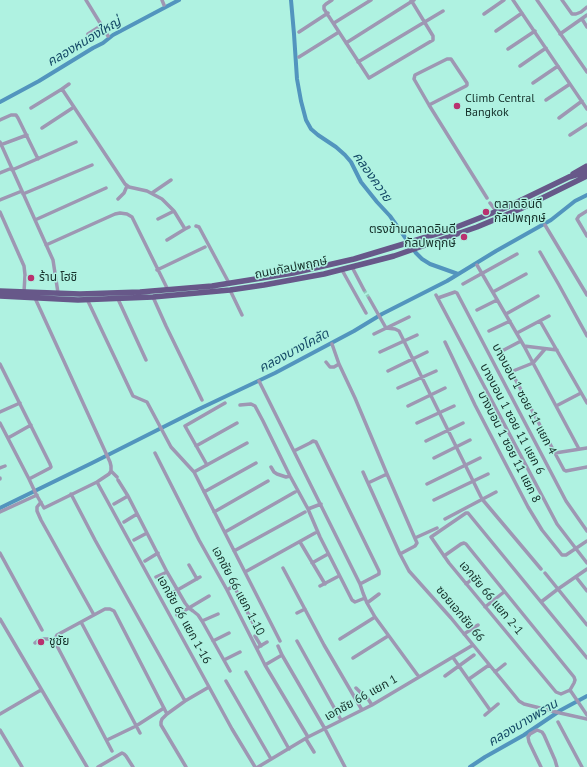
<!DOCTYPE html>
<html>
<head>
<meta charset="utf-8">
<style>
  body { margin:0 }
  canvas { display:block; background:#aff2e1 }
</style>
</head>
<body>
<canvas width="587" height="767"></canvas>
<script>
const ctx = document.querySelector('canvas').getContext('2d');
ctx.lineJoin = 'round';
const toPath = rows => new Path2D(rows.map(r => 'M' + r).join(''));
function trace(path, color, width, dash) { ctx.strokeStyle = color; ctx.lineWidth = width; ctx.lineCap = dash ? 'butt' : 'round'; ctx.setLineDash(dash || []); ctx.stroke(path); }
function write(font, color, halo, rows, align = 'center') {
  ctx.font = font + ' "PT Sans","Noto Sans Thai",sans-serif'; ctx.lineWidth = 3; ctx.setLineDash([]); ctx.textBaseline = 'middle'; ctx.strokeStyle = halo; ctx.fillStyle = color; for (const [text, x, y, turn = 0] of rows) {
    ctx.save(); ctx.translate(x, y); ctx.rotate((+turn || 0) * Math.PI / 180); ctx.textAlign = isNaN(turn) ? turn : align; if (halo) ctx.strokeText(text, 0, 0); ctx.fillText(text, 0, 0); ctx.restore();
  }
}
const canal = toPath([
  [291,0,294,34,297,79,301,101,306,120,311,129,318,135,336,147,345,155,351,162,361,182,377,202,390,216,416,253,422,259,430,264,458,274],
  [0,102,39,81,93,48,103,43,113,35,179,0],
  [0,508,92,463,199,409,275,373,354,331,382,314,447,281,496,251,551,220,575,201,587,195],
  [470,767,485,757,524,735,561,710,587,696]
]);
const streetTunnel = toPath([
  [364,290,369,298]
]);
const street = toPath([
  [86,0,108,36],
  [162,0,164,5],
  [332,0,326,4,324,6,324,9,369,78,433,40,433,36,411,0],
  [513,0,587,109],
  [537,0,587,72],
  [562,0,572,14,576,14,581,12,587,7],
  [484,14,504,0],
  [582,19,587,27],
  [334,23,371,0],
  [496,31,522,13],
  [299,32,328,13],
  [88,34,102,25],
  [560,34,587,15],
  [346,43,414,0],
  [508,49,535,31],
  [299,57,339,32],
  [358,62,443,11],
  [520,66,546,48],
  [533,83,558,66],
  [62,89,69,84],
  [546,100,570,84],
  [429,105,466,86,467,85,467,83,451,59,447,59,415,75,414,79,429,105,487,198],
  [31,108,62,89,125,184,129,187,147,191,162,199,174,211,185,229,189,227],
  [559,118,582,101],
  [0,120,11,115,16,115,18,118,38,159],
  [42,128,74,107],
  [570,135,587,124],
  [0,142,53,260,58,293],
  [0,145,27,135],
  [12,170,76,142],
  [0,173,12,168],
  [152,193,171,180],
  [23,194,92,165],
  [118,199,124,193,127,186],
  [0,200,22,191],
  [490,203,496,211],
  [587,211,579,216,577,219,587,236],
  [0,212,24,266,25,275,24,292],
  [158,219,174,211],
  [35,220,106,188],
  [545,225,587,295],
  [196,226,199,227,229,283],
  [167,240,185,229],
  [46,245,115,214,120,213,127,214,132,217,168,290],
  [540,252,559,285,587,336],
  [477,265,524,346,533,363,579,449],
  [352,267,364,290],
  [157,270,205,247],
  [342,270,366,313],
  [463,284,517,254],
  [230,290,242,315],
  [493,292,526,274],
  [436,295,557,524,587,563],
  [153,297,166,326,202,400],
  [369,298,386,328,395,329,399,331,482,499,541,569],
  [438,298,455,292,457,293,566,501,587,531],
  [87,299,132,394,133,396,147,402,171,447,194,472,280,641],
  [118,299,146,360],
  [477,310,497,300],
  [506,314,538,296],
  [540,321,587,403],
  [489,331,510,321],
  [517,333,549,316],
  [374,334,409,317],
  [445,342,475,405,528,507,542,530,562,555,566,555,587,541],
  [332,344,339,364,355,398,387,474,417,543,415,546,400,554],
  [524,346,557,350],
  [545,349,533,363,513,371,512,373,564,470,566,471,587,467],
  [380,352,417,335],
  [500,352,521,341],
  [326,362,330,367,334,367,339,364],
  [0,364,50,464,51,467,50,468,29,479],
  [388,371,427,352],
  [259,381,360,584,363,593,367,603,375,617,419,677],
  [398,388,436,371],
  [240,405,251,404,255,406,263,421,290,476,308,509,320,537,352,600,355,602,365,598],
  [408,406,445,388],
  [556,406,581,393],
  [0,412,20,403],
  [0,423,29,479,36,494,44,508,97,482,109,474,111,471,111,466,110,462,35,298],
  [417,423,454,406],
  [8,438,31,425],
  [426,441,463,423],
  [196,446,237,423],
  [294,451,310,443,313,441,316,442,379,571,379,574,360,584],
  [155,453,199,540,227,590,265,665,308,737],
  [555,453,587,448],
  [434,458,470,440],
  [207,465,185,426,225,403],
  [271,467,274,472,277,474,286,477,290,476],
  [0,468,5,466],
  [111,471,117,477],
  [194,472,247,443],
  [363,472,400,554,409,571,451,618,515,696,519,701,524,704,560,713,587,719],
  [0,478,0,479],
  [118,480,128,496,167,572,185,603,189,608,193,611,198,615,202,621,230,671],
  [97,482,232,729,255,767],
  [368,483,387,474],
  [427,484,480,458],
  [204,492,256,463],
  [71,494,95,540,185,701],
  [434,500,488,474],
  [41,502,37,507,37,511,41,520,94,615],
  [114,504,128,496],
  [308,509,321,504],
  [0,512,37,495],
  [214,512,268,481],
  [445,519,496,492],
  [124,522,137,514],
  [225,532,295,492],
  [415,538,437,528],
  [134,540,147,533],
  [300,542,325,584],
  [234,551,305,512],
  [0,553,42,630],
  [444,556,461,544,464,543,466,544,574,677,575,680,574,683,570,690],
  [145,561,158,553],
  [312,563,328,554],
  [189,565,197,579],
  [283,568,324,645,362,710],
  [245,572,315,533],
  [545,573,587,625],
  [156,577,167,572],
  [576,577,587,591],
  [466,584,476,576],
  [320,586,337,577],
  [227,590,232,587,234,587,236,590,255,627],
  [167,596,200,577],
  [541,602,558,589,587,569],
  [367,603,379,594],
  [485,607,504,592],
  [297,613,305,609],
  [177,615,209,596],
  [0,619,87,767],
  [202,621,218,614],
  [81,622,140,733],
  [464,634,478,625],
  [255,636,261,646],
  [340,639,375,617],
  [213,641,229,633],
  [297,641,341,720],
  [35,643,39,640,44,639,55,639],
  [278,646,282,655],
  [257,648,267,642],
  [353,658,388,636],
  [454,659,490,710],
  [224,660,240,652],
  [265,665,282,655,325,729,345,767],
  [246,672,289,749],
  [495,672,505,664],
  [445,676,474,655],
  [469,679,489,665],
  [226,681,271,759],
  [356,688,360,692,366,696,372,705],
  [570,690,561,694,556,692,449,563,431,537,466,513,468,513,587,658],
  [570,690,587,715],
  [0,714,41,690],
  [485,715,498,704],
  [558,722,582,767],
  [0,730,22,767],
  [306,739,314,752],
  [107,740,136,726,164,708],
  [112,751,56,644,55,639,57,635,105,609,110,609,114,611,167,714],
  [98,767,122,753,124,754,126,756,133,767],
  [186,767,161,725,161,722,162,719,167,714,185,701,209,687],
  [258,767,308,737,372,705,473,645],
  [541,767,529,742,528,737,530,734,537,730,542,732,544,735,555,760,557,767]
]);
const primary = toPath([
  [573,174,587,166],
  [0,291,80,294,140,292,212,286,293,273,354,259,407,243,449,230,505,208,569,177,582,173,587,171],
  [0,296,78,300,153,297,230,290,264,285,324,274,394,256,477,227,520,209,587,176]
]);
const markers = [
  [457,106,4,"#b9316f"],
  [486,212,4,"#b9316f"],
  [464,237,4,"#b9316f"],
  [31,278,4,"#b9316f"],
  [41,642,4,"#b9316f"]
];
const poiNames = [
  ["Climb Central",465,99],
  ["Bangkok",465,113],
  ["ตลาดอินดี",494,205],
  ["กัลปพฤกษ์",494,219],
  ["ตรงข้ามตลาดอินดี",456,230,"right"],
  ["กัลปพฤกษ์",456,244,"right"],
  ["ร้าน โฮชิ",39,278],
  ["ชูชัย",49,642]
];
const streetNames = [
  ["ถนนกัลปพฤกษ์",291,268,-11],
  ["บางบอน 1 ซอย 11 แยก 4",524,399,62],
  ["บางบอน 1 ซอย 11 แยก 6",512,419,62],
  ["บางบอน 1 ซอย 11 แยก 8",509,447,63],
  ["เอกชัย 66 แยก 1-10",238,591,62],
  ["เอกชัย 66 แยก 2-1",491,598,50],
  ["ซอยเอกชัย 66",460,614,50],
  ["เอกชัย 66 แยก 1-16",184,620,61],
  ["เอกชัย 66 แยก 1",361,698,-29]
];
const waterNames = [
  ["คลองหนองใหญ่",84,42,-31],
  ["คลองควาย",372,177,55],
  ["คลองบางโคลัด",294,351,-28],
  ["คลองบางพราน",523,723,-31]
];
trace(canal, '#5295be', 4);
trace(streetTunnel, '#90cbbc', 3.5, [3.5, 2]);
trace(street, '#9e97b3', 3.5);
trace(primary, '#675889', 5.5);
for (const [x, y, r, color] of markers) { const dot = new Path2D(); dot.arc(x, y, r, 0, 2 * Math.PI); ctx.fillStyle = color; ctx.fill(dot); trace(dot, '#aff2e1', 1.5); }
write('12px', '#15302a', '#aff2e1', poiNames, 'left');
write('12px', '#15302a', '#aff2e1', streetNames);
write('italic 13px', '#144966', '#aff2e1', waterNames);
</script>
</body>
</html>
